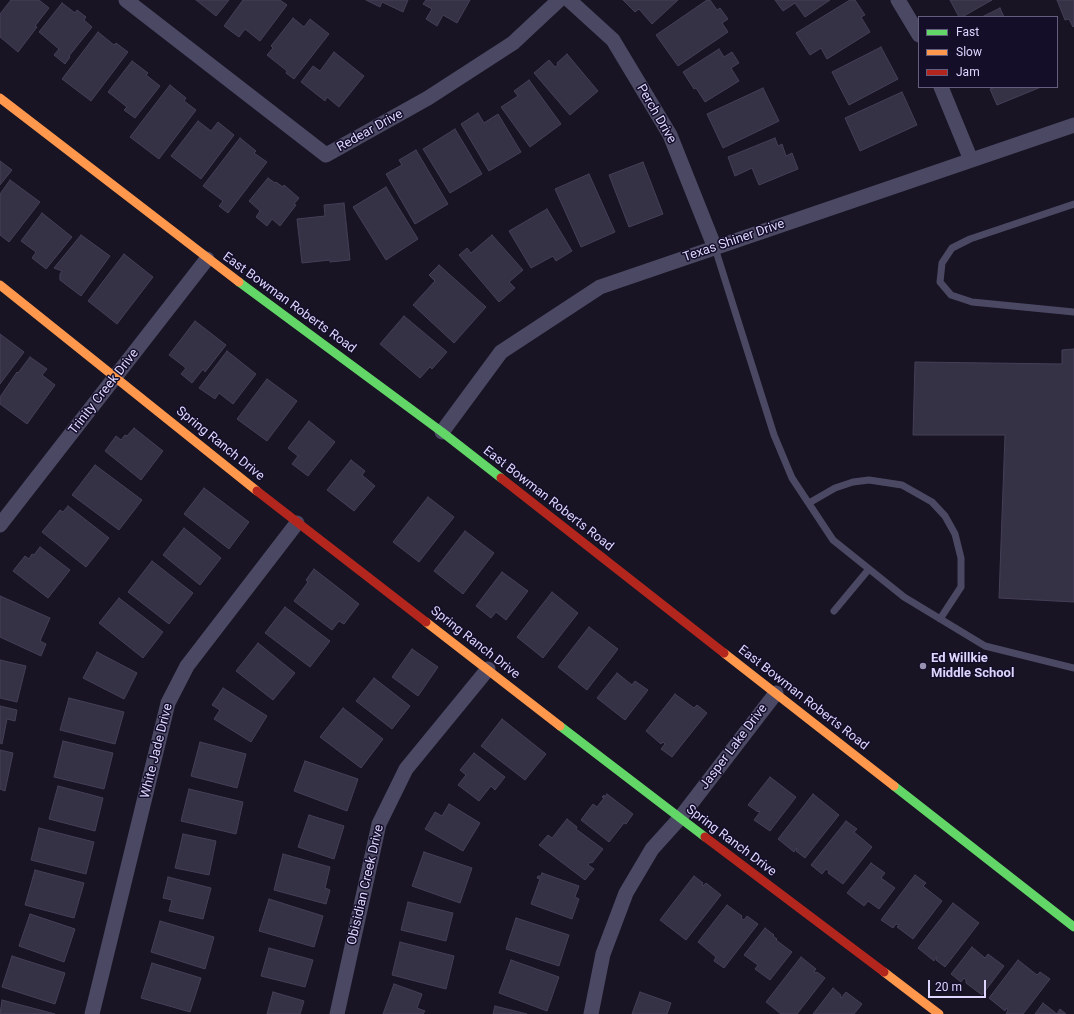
<!DOCTYPE html>
<html>
<head>
<meta charset="utf-8">
<style>
  body { margin:0 }
  #map { position:relative; width:1074px; height:1014px; overflow:hidden; background:#181423; font-family:Roboto,sans-serif }
  canvas { display:block }
  .legend { position:absolute; left:918px; top:16px; width:140px; height:72px; box-sizing:border-box; background:#140e29; border:1px solid #645e7f; margin:0; padding:5px 7px; list-style:none; font-size:12px; color:#ddd6ff }
  .legend li { display:flex; align-items:center; gap:8px; height:20px }
  .legend b { width:20px; border:1px solid #645e7f }
  .scale { position:absolute; left:928px; top:980px; width:58px; height:18px; box-sizing:border-box; border:2px solid #ddd6ff; border-top:0; padding-left:5px; font-size:12px; line-height:14px; white-space:nowrap; color:#ddd6ff; -webkit-text-stroke:3px #140e29; paint-order:stroke }
</style>
</head>
<body>
<div id="map">
<canvas width="1074" height="1014"></canvas>
<ul class="legend">
<li><b style="height:5px;background:#63d668"></b>Fast</li>
<li><b style="height:5px;background:#ff974d"></b>Slow</li>
<li><b style="height:5px;background:#b3261e"></b>Jam</li>
</ul>
<div class="scale">20 m</div>
</div>
<script>
const ctx = document.querySelector('canvas').getContext('2d');
ctx.lineJoin = 'round';
function fill(path, color) { ctx.fillStyle = color; ctx.fill(path, 'evenodd'); }
const toPath = rows => new Path2D(rows.map(r => 'M' + r).join(''));
function trace(path, color, width, dash) { ctx.strokeStyle = color; ctx.lineWidth = width; ctx.lineCap = dash ? 'butt' : 'round'; ctx.setLineDash(dash || []); ctx.stroke(path); }
function write(font, color, halo, rows, align = 'center') {
  ctx.font = font + ' Roboto,sans-serif'; ctx.lineWidth = 3; ctx.setLineDash([]); ctx.textBaseline = 'middle'; ctx.strokeStyle = halo; ctx.fillStyle = color; for (const [text, x, y, turn = 0] of rows) {
    ctx.save(); ctx.translate(x, y); ctx.rotate((+turn || 0) * Math.PI / 180); ctx.textAlign = isNaN(turn) ? turn : align; if (halo) ctx.strokeText(text, 0, 0); ctx.fillText(text, 0, 0); ctx.restore();
  }
}
const building = toPath([
  [11,0,39,0,49,8,35,26,37,27,18,52,0,37,0,14,11,0],
  [196,0,229,0,216,16,196,0],
  [243,0,280,0,287,5,260,41,245,29,239,37,224,26,243,0],
  [366,0,408,0,403,12,382,2,380,7,366,0],
  [426,0,470,0,457,23,443,15,437,26,426,19,432,9,423,4,426,0],
  [623,0,678,0,652,24,639,9,635,12,623,0],
  [707,0,710,0,717,10,720,8,728,19,722,23,728,32,678,66,656,35,707,0],
  [775,0,830,0,805,17,795,3,783,11,775,0],
  [850,0,855,0,865,15,861,17,870,32,827,59,821,48,810,55,796,33,850,0],
  [950,0,992,0,962,17,959,17,950,0],
  [1057,0,1074,0,1074,26,1073,27,1069,19,1065,20,1057,0],
  [62,3,75,13,77,10,86,17,84,20,92,27,69,56,70,57,65,64,54,55,59,49,39,32,62,3],
  [1000,8,1004,17,982,17,1000,8],
  [293,18,304,27,310,19,329,34,294,79,286,73,287,71,267,55,273,48,271,46,293,18],
  [98,32,114,45,116,43,128,52,91,101,62,79,98,32],
  [881,47,898,79,849,105,832,72,881,47],
  [719,49,724,57,732,52,739,63,731,68,739,81,705,102,696,88,694,89,683,72,719,49],
  [334,52,364,76,339,107,327,97,325,101,301,82,313,66,320,71,334,52],
  [567,54,598,91,570,115,534,73,549,60,555,67,558,65,557,63,567,54],
  [132,61,148,73,146,75,160,86,135,118,124,110,127,107,108,92,132,61],
  [529,80,561,124,530,147,501,107,518,96,514,91,529,80],
  [170,85,186,98,184,101,196,110,159,159,130,137,170,85],
  [996,87,1041,87,997,105,990,89,996,87],
  [763,88,779,121,723,148,707,114,763,88],
  [902,92,917,125,860,151,845,118,902,92],
  [478,113,484,123,498,114,521,152,489,171,461,124,478,113],
  [198,121,211,131,218,122,234,135,201,179,171,156,198,121],
  [455,129,482,174,450,193,423,149,455,129],
  [240,138,256,151,254,153,267,162,228,213,219,206,223,201,203,186,240,138],
  [775,138,778,146,782,144,786,156,792,153,798,169,759,185,752,168,735,176,728,157,775,138],
  [416,150,448,204,415,224,386,174,402,165,399,160,416,150],
  [0,161,12,170,0,185,0,161],
  [643,162,663,214,629,227,609,175,643,162],
  [589,174,615,232,581,247,555,189,589,174],
  [268,178,275,183,276,182,283,187,284,185,299,198,294,204,296,205,280,226,272,219,267,226,256,217,260,211,249,201,268,178],
  [10,180,40,202,9,242,0,235,0,194,10,180],
  [386,187,418,239,386,260,353,207,386,187],
  [344,203,350,260,330,262,330,260,302,263,297,219,325,216,324,205,344,203],
  [547,209,572,251,556,261,553,256,531,268,509,231,547,209],
  [42,213,72,237,46,269,32,258,36,252,21,241,42,213],
  [81,235,110,256,81,296,60,280,60,274,62,271,54,268,81,235],
  [492,235,523,270,509,282,515,288,499,302,459,255,467,248,471,253,492,235],
  [124,254,153,277,117,324,88,301,124,254],
  [439,265,486,307,454,343,413,305,435,281,429,275,439,265],
  [404,316,447,352,432,369,430,367,420,378,380,344,404,316],
  [195,321,226,345,205,372,203,369,192,383,181,374,186,368,169,355,195,321],
  [0,334,24,352,0,384,0,334],
  [1074,349,1074,602,999,598,1005,435,913,435,915,362,1062,364,1062,350,1074,349],
  [227,351,256,374,233,404,219,393,215,399,199,388,227,351],
  [30,357,47,369,42,375,55,385,27,424,0,404,0,397,17,372,18,373,30,357],
  [267,379,297,401,267,441,237,419,267,379],
  [309,421,335,442,308,476,292,464,298,456,288,448,309,421],
  [134,428,163,451,141,480,105,451,116,436,121,440,125,435,127,436,134,428],
  [351,460,365,471,362,475,375,486,354,511,327,490,351,460],
  [95,465,142,500,119,530,72,495,95,465],
  [204,488,249,522,229,549,184,514,204,488],
  [428,497,454,517,419,562,393,542,428,497],
  [68,506,109,538,86,567,42,532,60,510,63,512,68,506],
  [184,528,221,558,200,585,163,555,184,528],
  [465,531,494,553,463,594,434,571,465,531],
  [40,547,70,570,48,598,13,571,25,556,29,559,32,554,34,555,40,547],
  [152,561,193,593,169,624,128,592,152,561],
  [314,569,359,604,344,624,339,621,332,630,294,601,308,582,306,580,314,569],
  [502,572,528,591,506,620,496,612,491,618,476,606,502,572],
  [552,592,578,613,543,658,517,637,552,592],
  [0,596,50,618,40,641,46,644,41,656,0,637,0,596],
  [119,598,163,632,143,658,99,623,119,598],
  [285,607,330,641,310,667,265,633,285,607],
  [589,627,618,649,587,690,558,667,589,627],
  [258,643,295,673,273,700,236,671,258,643],
  [412,649,438,667,418,696,392,677,412,649],
  [97,652,137,673,124,699,83,678,97,652],
  [0,660,26,666,17,702,0,698,0,660],
  [617,673,632,685,635,681,648,690,625,720,597,698,617,673],
  [374,678,410,706,392,729,356,701,374,678],
  [223,688,267,716,251,742,214,719,220,710,212,705,223,688],
  [675,694,694,708,697,705,707,713,672,757,661,749,665,744,663,742,661,744,646,731,675,694],
  [69,698,124,712,115,744,60,730,69,698],
  [0,706,17,710,15,721,7,719,2,744,0,743,0,706],
  [343,708,383,739,361,768,320,737,343,708],
  [502,719,546,754,525,780,481,746,502,719],
  [63,741,113,753,104,789,54,777,63,741],
  [200,742,246,754,237,788,191,776,200,742],
  [0,750,13,753,5,791,0,789,0,750],
  [474,753,505,777,495,790,491,786,479,801,458,785,466,775,460,770,474,753],
  [305,761,358,779,347,811,294,791,305,761],
  [770,777,796,797,770,831,754,820,760,812,759,811,758,812,748,805,770,777],
  [58,786,103,798,95,831,49,819,58,786],
  [189,789,243,802,236,834,181,821,189,789],
  [607,794,633,814,626,824,624,823,609,842,581,820,593,804,597,807,604,798,602,797,604,795,605,797,607,794],
  [813,794,839,815,805,858,796,851,797,849,796,848,794,852,778,839,813,794],
  [449,804,480,823,463,851,425,829,435,812,442,816,449,804],
  [309,815,344,826,334,859,298,847,309,815],
  [567,819,577,827,576,829,603,849,592,863,590,862,588,865,594,869,585,880,539,845,548,835,552,838,567,819],
  [846,821,857,829,854,832,872,847,843,884,828,873,829,871,826,869,822,874,811,865,846,821],
  [39,828,94,842,86,874,31,860,39,828],
  [183,834,216,841,209,875,175,868,183,834],
  [424,852,472,868,460,903,412,886,424,852],
  [283,854,330,867,325,888,330,890,326,904,274,890,283,854],
  [871,863,885,873,881,878,895,888,879,909,868,901,864,906,847,893,871,863],
  [35,870,84,883,74,918,25,905,35,870],
  [542,873,579,886,575,897,579,899,572,919,531,904,540,879,537,878,538,876,541,876,542,873],
  [915,875,926,883,923,886,942,901,913,939,897,927,899,925,896,924,893,928,881,920,915,875],
  [694,876,703,883,702,885,703,886,706,883,721,895,686,940,660,920,694,876],
  [168,877,211,888,203,919,169,911,172,900,163,898,168,877],
  [269,899,323,916,314,947,259,931,269,899],
  [408,902,453,913,446,941,401,930,408,902],
  [953,903,979,923,945,967,936,960,937,958,936,957,934,961,918,948,953,903],
  [727,905,742,916,741,918,744,920,747,916,758,924,724,968,714,961,716,957,698,942,727,905],
  [30,914,75,929,64,962,19,946,30,914],
  [516,918,569,935,559,966,506,949,516,918],
  [160,921,214,937,205,969,151,952,160,921],
  [765,928,774,935,773,936,777,939,776,940,792,952,770,980,755,969,758,965,744,955,765,928],
  [400,942,454,956,446,989,392,975,400,942],
  [972,947,985,958,988,954,1004,966,982,995,966,983,966,980,964,978,961,982,951,974,972,947],
  [269,948,313,960,305,987,261,976,269,948],
  [12,956,65,973,55,1004,2,987,12,956],
  [801,957,816,969,814,972,816,973,817,972,825,978,797,1014,781,1014,766,1002,801,957],
  [511,960,559,977,547,1011,499,993,511,960],
  [1018,960,1037,975,1040,972,1050,979,1023,1014,1006,1014,1008,1010,1006,1008,1005,1011,989,998,1018,960],
  [152,963,201,978,190,1012,141,998,152,963],
  [394,984,422,994,417,1008,425,1011,423,1014,383,1014,394,984],
  [833,988,841,995,840,997,841,998,846,992,862,1004,854,1014,813,1014,833,988],
  [273,992,304,1001,300,1014,267,1014,273,992],
  [640,992,671,1003,667,1014,632,1014,640,992],
  [2,1000,55,1014,0,1014,2,1000],
  [1043,1003,1057,1014,1060,1009,1066,1014,1035,1014,1043,1003],
  [495,1006,527,1014,493,1014,495,1006]
]);
const lane = toPath([
  [1074,204,970,239,952,248,942,263,940,282,951,295,972,302,1074,312],
  [715,248,774,435,792,478,833,540,904,597,985,646,1074,668],
  [809,503,835,488,853,482,869,480,902,485,932,502,945,516,955,534,961,558,961,587,940,619],
  [834,611,869,569]
]);
const street = toPath([
  [126,0,326,155,428,98,513,43,559,0],
  [569,0,613,40,670,135,715,248],
  [898,0,919,35],
  [941,87,971,160],
  [442,432,501,352,600,287,1074,125],
  [0,525,207,259],
  [92,1014,168,703,187,666,297,523],
  [337,1014,379,824,406,769,488,669],
  [591,1014,603,954,626,893,652,849,680,818,776,693]
]);
const fast = toPath([
  [239,282,442,432,501,478],
  [560,726,705,837],
  [894,786,1074,927]
]);
const slow = toPath([
  [0,98,239,282],
  [0,285,257,491],
  [426,622,560,726],
  [724,653,894,786],
  [884,972,939,1014]
]);
const jam = toPath([
  [501,478,724,653],
  [257,491,426,622],
  [705,837,884,972]
]);
const markers = [
  [923,666,4,"#9892b2"]
];
const streetNames = [
  ["Perch Drive",656,114,60],
  ["Redear Drive",370,131,-29],
  ["Texas Shiner Drive",734,241,-19],
  ["East Bowman Roberts Road",289,303,36],
  ["Trinity Creek Drive",104,392,-52],
  ["Spring Ranch Drive",220,444,39],
  ["East Bowman Roberts Road",548,499,38],
  ["Spring Ranch Drive",475,643,38],
  ["East Bowman Roberts Road",803,698,38],
  ["Jasper Lake Drive",734,747,-53],
  ["White Jade Drive",157,751,-76],
  ["Spring Ranch Drive",731,841,37],
  ["Obisidian Creek Drive",366,885,-77]
];
const poiNames = [
  ["Ed Willkie",931,659],
  ["Middle School",931,674]
];
fill(building, '#363245');
trace(building, '#453f57', 1);
trace(lane, '#4b4864', 7);
trace(street, '#4b4864', 15);
trace(fast, '#63d668', 9);
trace(slow, '#ff974d', 9);
trace(jam, '#b3261e', 9);
for (const [x, y, r, color] of markers) { const dot = new Path2D(); dot.arc(x, y, r, 0, 2 * Math.PI); ctx.fillStyle = color; ctx.fill(dot); trace(dot, '#140e29', 1.5); }
write('13px', '#ddd6ff', '#140e29', streetNames);
write('bold 13px', '#ddd6ff', '#140e29', poiNames, 'left');
</script>
</body>
</html>
